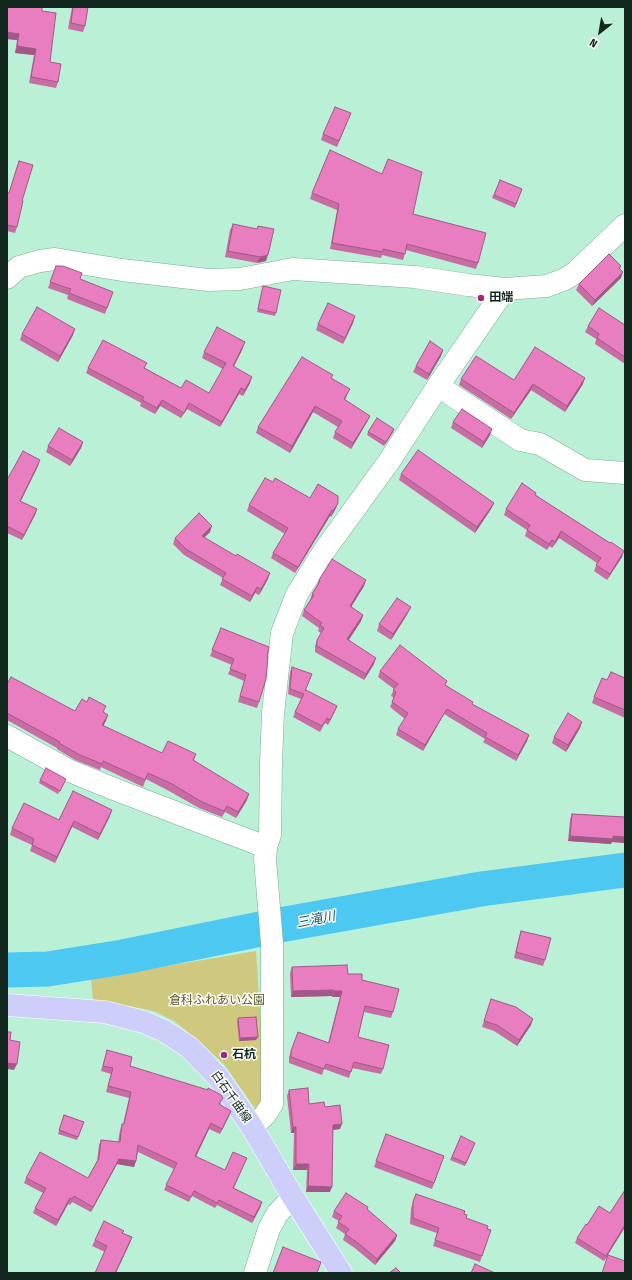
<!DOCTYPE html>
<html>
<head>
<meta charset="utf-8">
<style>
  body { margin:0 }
  #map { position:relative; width:632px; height:1280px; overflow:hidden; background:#baf1d6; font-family:"Fira Sans Condensed",sans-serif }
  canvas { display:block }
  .frame { position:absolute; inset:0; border:8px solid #12271e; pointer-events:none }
  .north { position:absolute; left:580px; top:12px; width:40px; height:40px; -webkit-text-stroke:3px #fff; paint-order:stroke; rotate:211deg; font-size:11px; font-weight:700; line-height:16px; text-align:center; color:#12271e }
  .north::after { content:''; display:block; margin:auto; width:14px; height:18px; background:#12271e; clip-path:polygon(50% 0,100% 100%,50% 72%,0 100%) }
</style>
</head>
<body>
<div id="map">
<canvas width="632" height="1280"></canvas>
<div class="frame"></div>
<div class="north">N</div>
</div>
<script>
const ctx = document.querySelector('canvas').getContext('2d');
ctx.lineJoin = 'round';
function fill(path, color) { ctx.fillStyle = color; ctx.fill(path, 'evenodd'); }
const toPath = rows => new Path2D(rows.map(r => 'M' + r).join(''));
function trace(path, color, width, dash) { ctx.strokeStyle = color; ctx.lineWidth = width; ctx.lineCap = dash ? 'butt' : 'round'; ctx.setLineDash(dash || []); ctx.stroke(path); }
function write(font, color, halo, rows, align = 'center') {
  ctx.font = font + ' "Fira Sans Condensed","Noto Sans JP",sans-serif'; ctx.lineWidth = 3; ctx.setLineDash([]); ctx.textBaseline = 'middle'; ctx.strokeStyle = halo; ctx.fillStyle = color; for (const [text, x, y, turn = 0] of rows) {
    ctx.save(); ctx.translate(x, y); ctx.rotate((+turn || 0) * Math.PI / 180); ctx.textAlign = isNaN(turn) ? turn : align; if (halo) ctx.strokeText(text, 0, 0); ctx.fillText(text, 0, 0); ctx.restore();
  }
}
const green = toPath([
  [256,951,261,1026,263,1098,256,1110,224,1064,200,1042,174,1021,154,1011,93,999,91,979]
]);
const river = toPath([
  [7,970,48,969,123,957,280,925,481,889,625,870]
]);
const minor = toPath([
  [7,278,19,267,40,261,55,259,122,270,208,280,240,279,293,269,415,277,468,285,505,289,547,286,565,279,576,272,625,225],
  [438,386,520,440,540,444,585,470,625,473],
  [7,736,70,771,114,789,266,847],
  [252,1127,265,1115,272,1104,272,943,265,859,266,847,270,835,271,762,273,713,282,633,297,594,324,551,390,460,438,386,505,289],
  [255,1273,269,1229,277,1214,293,1197]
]);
const major = toPath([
  [7,1005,105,1012,144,1022,164,1031,189,1047,218,1077,252,1127,293,1197,341,1273]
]);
const wall = toPath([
  [7,7,42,11,50,62,58,82,56,88,29,83,34,55,15,53,17,40,7,39],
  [72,7,88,7,85,26,83,32,68,29],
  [351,113,337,147,321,140,323,134],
  [19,161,22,201,17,227,15,233,7,231,7,193,9,193],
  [500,180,522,189,515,208,492,198],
  [312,193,413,214,478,263,476,269,406,250,403,260,382,255,381,258,330,249,337,210,310,199],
  [233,224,257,229,258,226,266,261,257,263,225,257,230,230],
  [56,266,80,279,113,292,105,314,67,299,68,295,48,288],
  [621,266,620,269,621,278,592,306,576,290,579,284],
  [263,286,276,313,275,316,257,312],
  [355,316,353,323,343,344,316,330,318,324],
  [625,325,625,364,595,344,596,339,585,332,588,326],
  [22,334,73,335,58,362,20,340],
  [243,348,234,366,250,383,243,396,239,394,220,427,187,409,181,418,160,406,155,414,140,406,141,403,86,373,88,368,145,368,181,388,209,393,223,369,202,358,204,352],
  [443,350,441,356,427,380,413,372,416,366],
  [332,378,347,395,345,400,370,416,367,422,351,449,333,438,335,432,338,427,313,412,290,453,256,433,258,427],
  [461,379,514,380,583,384,565,412,531,390,511,419,459,385],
  [453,422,492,429,490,435,482,448,451,428],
  [394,429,393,432,384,446,367,435,368,432],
  [83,442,81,448,70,466,46,452,48,446],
  [38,466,20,501,37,509,35,515,22,540,7,533,7,478,8,478],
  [401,474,494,503,491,509,475,533,399,480],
  [273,482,310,498,338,503,336,508,331,517,330,516,295,573,271,558,273,553,285,534,247,511,249,505],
  [536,495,622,557,607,580,594,571,597,563,559,538,552,548,549,546,547,550,525,536,527,530,504,515,506,509],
  [210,532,204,537,268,579,259,595,255,593,250,602,220,585,223,578,184,555,173,544,175,538],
  [319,580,364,586,351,607,363,615,361,621,349,640,374,664,364,680,315,652,315,646,317,640,321,633,318,631,319,628,302,616,304,610,310,600,312,594,317,586],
  [408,613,391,640,377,631,379,624],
  [221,628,267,657,259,702,257,708,238,702,244,681,228,674,232,665,210,656],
  [292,667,305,691,337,706,335,711,328,725,325,723,320,732,293,717,295,712,301,699,288,694,290,672],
  [380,671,446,685,472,705,529,735,527,741,516,761,483,742,485,739,444,714,423,751,396,735,398,729,405,719,390,707,394,698,391,696,394,689,378,677],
  [625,678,625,718,592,703,594,697,607,680],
  [7,684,75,711,104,712,108,715,103,726,162,753,196,754,194,760,247,800,236,818,225,812,222,817,199,808,169,791,146,779,143,787,101,767,100,770,75,760,57,749,57,748,7,720],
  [582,722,580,728,566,752,552,743,554,737],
  [40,780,65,782,58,794,39,783],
  [572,814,625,817,625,843,612,842,611,844,568,841,570,819],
  [110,816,98,840,72,827,55,863,30,851,32,845,10,835,12,828,59,820],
  [521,931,545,960,543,966,514,958,519,937],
  [292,967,348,974,362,980,393,1012,391,1018,364,1012,358,1037,383,1069,381,1074,352,1068,349,1078,324,1069,322,1075,289,1063,289,1057,298,1032,328,1043,340,997,332,997,332,996,291,997,290,973],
  [491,999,531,1025,517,1046,494,1031,482,1027],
  [238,1018,256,1040,239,1041,237,1022],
  [107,1050,130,1066,221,1103,220,1105,229,1116,220,1134,209,1129,196,1157,225,1170,247,1158,234,1188,262,1202,260,1208,252,1223,217,1205,215,1208,192,1196,189,1202,164,1190,174,1169,138,1152,134,1167,117,1164,91,1212,72,1202,70,1205,68,1204,56,1226,33,1213,35,1208,43,1193,24,1183,26,1178,88,1178,97,1161,99,1145,101,1140,118,1142,120,1130,122,1124,123,1124,129,1098,106,1092,111,1074,101,1071],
  [289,1090,309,1104,325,1107,340,1129,333,1130,330,1192,306,1192,307,1170,293,1170,294,1133,291,1133,287,1096],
  [64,1115,84,1122,77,1140,58,1134],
  [386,1134,444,1156,432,1189,374,1167],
  [461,1136,474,1146,465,1166,450,1160],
  [625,1190,625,1227,604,1261,575,1243,577,1238,587,1225,610,1213],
  [416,1194,464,1214,466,1218,491,1230,480,1262,433,1246,437,1233,410,1224,411,1208],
  [368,1207,367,1210,397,1235,395,1241,375,1265,356,1249,343,1240,345,1234,336,1228,339,1221,332,1217,334,1211],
  [123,1233,132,1237,130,1243,105,1252,92,1246,95,1240]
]);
const shadedWall = toPath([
  [7,32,19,34,17,40,7,39],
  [17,46,36,49,34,55,15,53],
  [268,255,266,261,257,263,260,257],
  [623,272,621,278,592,306,595,300],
  [355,316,353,323,343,344,345,338],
  [75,329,73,335,58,362,60,356],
  [245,342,243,348,231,372,233,366],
  [443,350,441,356,427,380,429,374],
  [252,377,250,383,243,396,245,390],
  [585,378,583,384,565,412,567,406],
  [533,384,531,390,511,419,514,413],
  [241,388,239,394,220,427,222,422],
  [350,389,342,405,344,399],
  [162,400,160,406,155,414,157,408],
  [189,403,187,409,181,418,184,413],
  [315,406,313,412,290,453,292,446],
  [370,416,367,422,351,449,353,443],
  [394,429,393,432,384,446,386,442],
  [492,429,490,435,482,448,484,442],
  [83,442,81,448,70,466,72,460],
  [40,460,38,466,18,507,20,501],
  [338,503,336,508,331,517,333,511],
  [494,503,491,509,475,533,477,527],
  [37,509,35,515,22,540,24,535],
  [332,510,330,516,295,573,298,567],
  [212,526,210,532,200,542,202,536],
  [561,531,559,538,552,548,555,542],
  [552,540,547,550,549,544],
  [624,551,622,557,607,580,610,574],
  [270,573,268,579,259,595,261,589],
  [366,580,364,586,348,612,350,606],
  [257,587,255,593,250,602,252,596],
  [411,607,408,613,391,640,393,634],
  [363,615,361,621,345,645,347,639],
  [376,658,374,664,364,680,366,674],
  [337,706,335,711,328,725,330,720],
  [447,709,444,714,423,751,425,745],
  [108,715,106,721,100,731,102,725],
  [582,722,580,728,566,752,568,745],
  [529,735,527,741,516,761,518,755],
  [249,794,247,800,236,818,238,812],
  [112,810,110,816,98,840,100,834],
  [74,821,72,827,55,863,57,857],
  [570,836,613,836,625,837,625,843,612,842,611,844,568,841],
  [334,990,332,996,291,997,293,991],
  [334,991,342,991,340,997,332,997],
  [533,1019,531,1025,517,1046,519,1040],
  [258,1037,256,1040,239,1041,240,1038],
  [7,1063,17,1064,14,1070,7,1069],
  [231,1111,229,1116,220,1134,222,1129],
  [211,1123,209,1129,193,1162,195,1156],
  [342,1124,340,1129,331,1130,333,1125],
  [293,1127,296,1127,294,1133,291,1133],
  [119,1159,136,1161,134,1167,117,1164,91,1212,93,1207],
  [296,1164,309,1164,307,1170,293,1170],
  [308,1186,332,1187,330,1192,306,1192],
  [70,1198,68,1204,56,1226,58,1220],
  [262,1202,260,1208,252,1223,254,1217],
  [625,1225,625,1227,604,1261,606,1256],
  [397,1235,395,1241,375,1265,377,1259],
  [132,1237,130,1243,116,1273,115,1273]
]);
const building = toPath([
  [7,7,42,7,42,11,56,13,50,62,61,64,58,82,31,77,36,49,17,46,19,34,7,32,7,7],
  [73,7,88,7,85,26,71,23,73,7],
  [335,107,351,113,339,141,323,134,335,107],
  [330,150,382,174,388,159,422,172,413,214,486,233,478,263,407,244,405,254,383,249,383,252,332,243,339,204,312,193,330,150],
  [19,161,33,165,22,201,23,201,17,227,7,225,7,193,9,193,19,161],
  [500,180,522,189,516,204,494,195,500,180],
  [233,224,257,229,258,226,274,229,268,255,260,257,228,251,233,224],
  [609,254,621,266,619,268,623,272,595,300,579,284,609,254],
  [56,266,63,266,82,273,80,279,113,292,107,308,69,293,71,289,50,282,56,266],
  [263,286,281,290,276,313,258,309,263,286],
  [328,303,355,316,345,338,318,324,328,303],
  [37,307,75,329,60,356,22,334,37,307],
  [599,308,625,325,625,357,597,338,599,334,588,326,599,308],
  [217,327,245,342,233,366,252,377,245,390,241,388,222,422,189,403,184,413,162,400,157,408,142,400,144,397,88,368,103,340,147,363,144,368,181,388,186,380,209,393,226,363,204,352,217,327],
  [430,341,443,350,429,374,416,366,430,341],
  [535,347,585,378,567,406,533,384,514,413,461,379,476,356,514,380,535,347],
  [302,357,333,375,331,378,350,389,344,399,370,416,353,443,335,432,342,421,315,406,292,446,258,427,302,357],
  [462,409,492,429,484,442,453,422,462,409],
  [377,418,394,429,386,442,368,432,377,418],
  [59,428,83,442,72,460,48,446,59,428],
  [418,450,494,503,477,527,401,474,418,450],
  [23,451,40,460,20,501,37,509,24,535,7,526,7,478,8,478,23,451],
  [265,478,273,482,275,478,310,498,318,484,338,496,338,503,333,511,332,510,298,567,273,553,288,528,249,505,265,478],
  [522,483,536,493,535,495,610,543,611,542,624,551,610,574,596,565,601,558,561,531,555,542,552,540,549,544,527,530,530,525,506,509,522,483],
  [199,513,212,526,202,536,236,556,237,554,270,573,261,589,257,587,252,596,222,579,226,573,186,549,175,538,199,513],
  [332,559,366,580,350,606,363,615,347,639,376,658,366,674,317,646,317,640,324,628,320,625,322,623,304,610,314,595,312,594,320,581,319,580,332,559],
  [397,598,411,607,393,634,379,624,397,598],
  [221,628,269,647,267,657,268,657,266,679,259,702,240,696,246,675,230,669,234,659,212,650,221,628],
  [400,645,447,681,445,685,473,702,472,704,529,735,518,755,485,737,487,733,447,709,425,745,398,729,408,713,392,702,396,692,393,690,398,684,380,671,400,645],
  [292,667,312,674,305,691,306,690,337,706,330,720,327,718,322,726,295,712,304,694,290,689,292,667],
  [611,672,625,678,625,710,594,697,602,678,607,680,611,672],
  [11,677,75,711,82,699,87,702,89,697,106,706,103,712,108,715,102,725,162,753,168,741,196,754,193,760,249,794,238,812,227,806,224,811,202,802,172,784,148,773,145,780,103,761,102,764,78,754,59,743,60,742,7,713,7,684,11,677],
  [568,713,582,722,568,745,554,737,568,713],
  [46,768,66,779,60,791,40,780,46,768],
  [73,791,112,810,100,834,74,821,57,857,32,845,34,839,12,828,24,803,59,820,73,791],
  [572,814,625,817,625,837,613,836,613,839,570,836,572,814],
  [521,931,551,938,545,960,516,952,521,931],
  [347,965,348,974,362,974,362,980,399,989,393,1012,365,1006,358,1037,389,1045,383,1069,354,1062,351,1072,326,1064,324,1069,291,1057,291,1051,298,1032,329,1043,342,991,334,991,334,990,293,991,292,967,347,965],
  [491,999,516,1007,533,1019,519,1040,497,1025,484,1021,491,999],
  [256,1017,258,1037,240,1038,238,1018,256,1017],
  [7,1032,11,1032,10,1040,20,1042,17,1064,7,1063,7,1032],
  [107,1050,132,1057,130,1066,208,1090,208,1088,221,1095,223,1098,219,1104,231,1111,222,1129,211,1123,195,1156,225,1170,233,1152,247,1158,233,1188,262,1202,254,1217,219,1200,217,1203,194,1191,191,1197,166,1185,177,1163,138,1145,136,1161,119,1159,93,1207,74,1196,72,1199,70,1198,58,1220,35,1208,46,1188,26,1178,40,1152,88,1178,99,1158,101,1140,120,1142,122,1124,124,1124,131,1092,108,1086,113,1068,103,1066,107,1050],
  [308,1088,309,1104,324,1102,325,1107,340,1105,342,1124,333,1125,332,1187,308,1186,309,1164,296,1164,296,1127,293,1127,289,1090,308,1088],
  [64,1115,84,1122,78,1137,59,1130,64,1115],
  [386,1134,444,1156,434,1183,376,1161,386,1134],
  [461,1136,475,1143,466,1163,452,1157,461,1136],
  [625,1190,625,1225,606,1256,577,1238,586,1224,587,1225,599,1206,610,1213,625,1190],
  [346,1193,368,1207,367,1209,397,1235,377,1259,358,1243,345,1234,349,1229,338,1222,342,1216,334,1211,346,1193],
  [416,1194,465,1211,464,1214,467,1215,466,1218,488,1226,487,1229,491,1230,482,1256,435,1240,439,1228,413,1218,413,1202,416,1194],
  [104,1221,124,1231,122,1233,132,1237,115,1273,95,1273,107,1246,95,1240,104,1221],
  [283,1247,321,1262,317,1273,273,1273,283,1247],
  [608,1255,625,1261,625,1273,602,1273,608,1255],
  [475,1264,495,1273,471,1273,475,1264],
  [396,1268,401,1273,389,1273,396,1268]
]);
const markers = [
  [481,298,4,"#a3287c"],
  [224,1055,4,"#a3287c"]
];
const poiNames = [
  ["田端",489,298],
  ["石杭",232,1055]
];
const parkNames = [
  ["倉科ふれあい公園",217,1001]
];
const streetNames = [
  ["白石千曲線",231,1097,55]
];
const waterNames = [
  ["三滝川",316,920,-11]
];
fill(green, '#cfc87f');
trace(river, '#4cc8f1', 35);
trace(minor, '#79ae95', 23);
trace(major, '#fff', 23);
trace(minor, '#fff', 22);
trace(major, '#cecefb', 22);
fill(wall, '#c86ca4');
fill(shadedWall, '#a25886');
fill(building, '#e87dbf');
trace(building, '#a25886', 1);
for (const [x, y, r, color] of markers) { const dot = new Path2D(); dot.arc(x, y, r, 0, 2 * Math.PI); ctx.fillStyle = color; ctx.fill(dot); trace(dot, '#fff', 1.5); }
write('bold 12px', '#12271e', '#fff', poiNames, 'left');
write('12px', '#5d5723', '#fff', parkNames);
write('12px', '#12271e', '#fff', streetNames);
write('italic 13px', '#085166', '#fff', waterNames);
</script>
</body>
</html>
